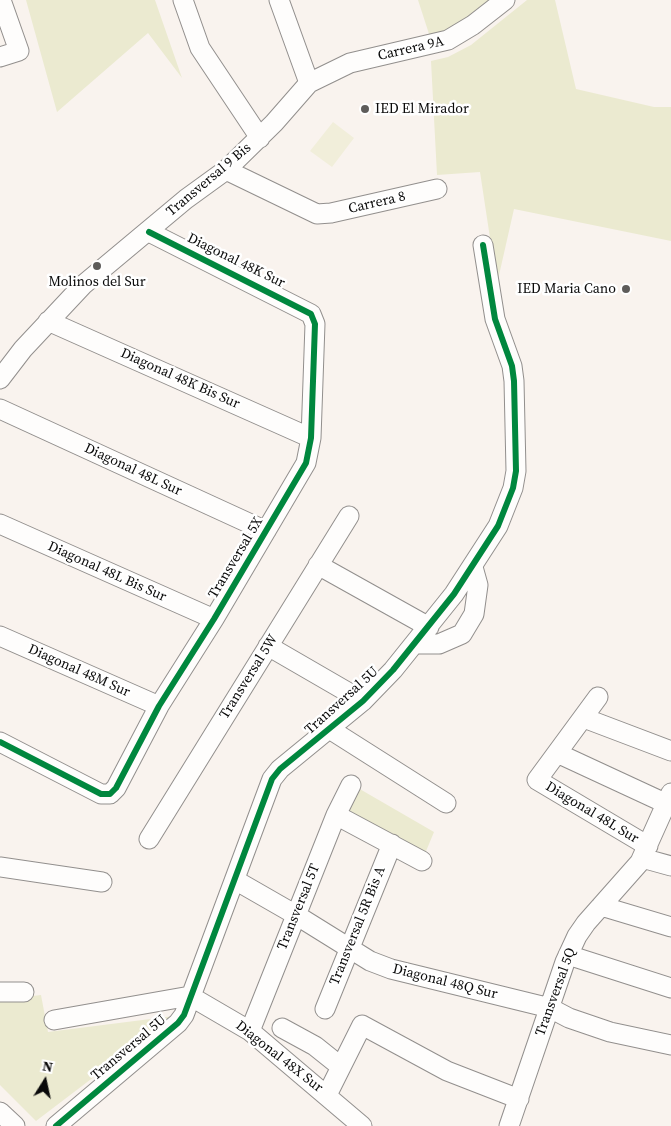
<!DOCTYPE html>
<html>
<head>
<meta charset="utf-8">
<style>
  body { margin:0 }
  #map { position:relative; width:671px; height:1126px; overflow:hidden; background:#f9f3ee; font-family:"Source Serif 4",serif }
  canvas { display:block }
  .north { position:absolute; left:20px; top:1056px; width:50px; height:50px; -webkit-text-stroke:4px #fff; paint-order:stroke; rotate:10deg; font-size:14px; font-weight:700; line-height:20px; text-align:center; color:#0a0a0a }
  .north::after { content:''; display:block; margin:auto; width:18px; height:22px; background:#0a0a0a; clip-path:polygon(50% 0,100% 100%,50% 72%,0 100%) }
</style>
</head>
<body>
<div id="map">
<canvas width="671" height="1126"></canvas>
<div class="north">N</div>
</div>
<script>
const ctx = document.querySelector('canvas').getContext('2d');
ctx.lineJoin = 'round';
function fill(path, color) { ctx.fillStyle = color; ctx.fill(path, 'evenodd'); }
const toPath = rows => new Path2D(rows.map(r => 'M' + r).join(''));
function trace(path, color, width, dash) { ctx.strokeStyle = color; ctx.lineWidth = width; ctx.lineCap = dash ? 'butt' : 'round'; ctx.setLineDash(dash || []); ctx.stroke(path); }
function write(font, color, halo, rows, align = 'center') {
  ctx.font = font + ' "Source Serif 4",serif'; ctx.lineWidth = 5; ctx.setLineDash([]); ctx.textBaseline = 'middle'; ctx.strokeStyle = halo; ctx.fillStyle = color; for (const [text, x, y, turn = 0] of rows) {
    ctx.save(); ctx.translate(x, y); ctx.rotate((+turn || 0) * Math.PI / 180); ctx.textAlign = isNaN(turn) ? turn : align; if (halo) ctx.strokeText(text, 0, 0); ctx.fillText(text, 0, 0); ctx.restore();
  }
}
const green = toPath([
  [26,0,155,0,182,78,148,33,57,112],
  [418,0,492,0,469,19,446,32,430,37],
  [527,0,555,0,576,89,654,107,671,107,671,241,514,209,497,284,480,172,437,175,431,61,448,57,471,45],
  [358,788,434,832,424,856,346,814],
  [41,995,48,1032,174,1016,36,1121,0,1085,0,1000]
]);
const pitch = toPath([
  [333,122,354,138,332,167,310,151]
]);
const minor = toPath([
  [183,0,200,48,260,138],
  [279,0,309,83],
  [0,57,19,51,1,0],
  [226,170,317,214,331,213,437,189],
  [48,321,311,438],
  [0,379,23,349,83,285,186,199,226,170,274,123,309,83,350,63,448,40,473,25,505,0],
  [0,409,266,531],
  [0,524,214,619],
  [318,565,429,627],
  [0,636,159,706],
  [415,644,439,644,462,634,474,614,478,585,473,567],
  [268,646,363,701],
  [598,697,537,780,648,846],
  [584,718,671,751],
  [331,730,446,803],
  [0,742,101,794,110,794,116,788,159,706,214,619,306,463,311,438,315,324,311,314,149,232],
  [557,753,667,804],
  [336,815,422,861],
  [149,839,349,516],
  [642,858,671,866],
  [0,867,102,882],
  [235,880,296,915,370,961,391,969,550,1008,569,1018,610,1032,671,1045],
  [601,906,671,927],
  [568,955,671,988],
  [0,992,24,992],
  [325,1009,392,844],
  [54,1020,190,996,250,1031,362,1126],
  [282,1028,315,1046,340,1066],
  [250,1031,336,815,351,785],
  [327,1095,362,1025,447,1071,519,1099],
  [0,1112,15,1126],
  [56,1126,178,1023,184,1015,272,779,280,769,363,701,393,670,454,594,498,526,513,488,516,471,514,381,512,366,495,319,483,245],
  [509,1126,565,962,577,936,586,923,640,862,671,793]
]);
const cycleway = toPath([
  [0,742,101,794,110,794,116,788,159,706,214,619,306,463,311,438,315,324,311,314,149,232],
  [56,1126,178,1023,184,1015,272,779,280,769,363,701,393,670,454,594,498,526,513,488,516,471,514,381,512,366,495,319,483,245]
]);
const markers = [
  [365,109,5,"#5e5c5a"],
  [97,266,5,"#5e5c5a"],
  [626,289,5,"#5e5c5a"]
];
const streetNames = [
  ["Carrera 9A",411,49,-13],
  ["Transversal 9 Bis",209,180,-40],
  ["Carrera 8",377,203,-13],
  ["Diagonal 48K Sur",236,261,26],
  ["Diagonal 48K Bis Sur",180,379,24],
  ["Diagonal 48L Sur",133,470,25],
  ["Transversal 5X",236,558,-59],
  ["Diagonal 48L Bis Sur",107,572,24],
  ["Diagonal 48M Sur",79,671,24],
  ["Transversal 5W",249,677,-58],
  ["Transversal 5U",342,701,-42],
  ["Diagonal 48L Sur",592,813,31],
  ["Transversal 5T",299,907,-68],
  ["Transversal 5R Bis A",358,926,-68],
  ["Diagonal 48Q Sur",445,982,14],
  ["Transversal 5Q",556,992,-70],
  ["Transversal 5U",129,1048,-40],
  ["Diagonal 48X Sur",279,1057,38]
];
const poiNames = [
  ["IED El Mirador",375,109],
  ["Molinos del Sur",97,282,"center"],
  ["IED Maria Cano",616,289,"right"]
];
fill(green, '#ebead0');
fill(pitch, '#f1eeda');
trace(minor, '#928f8d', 21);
trace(minor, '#fefdfc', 19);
trace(cycleway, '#00873e', 6);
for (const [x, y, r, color] of markers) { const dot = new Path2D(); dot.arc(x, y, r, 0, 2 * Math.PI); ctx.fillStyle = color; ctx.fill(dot); trace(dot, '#fff', 2); }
write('14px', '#0a0a0a', '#fff', streetNames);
write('14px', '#0a0a0a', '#fff', poiNames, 'left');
</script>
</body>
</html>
